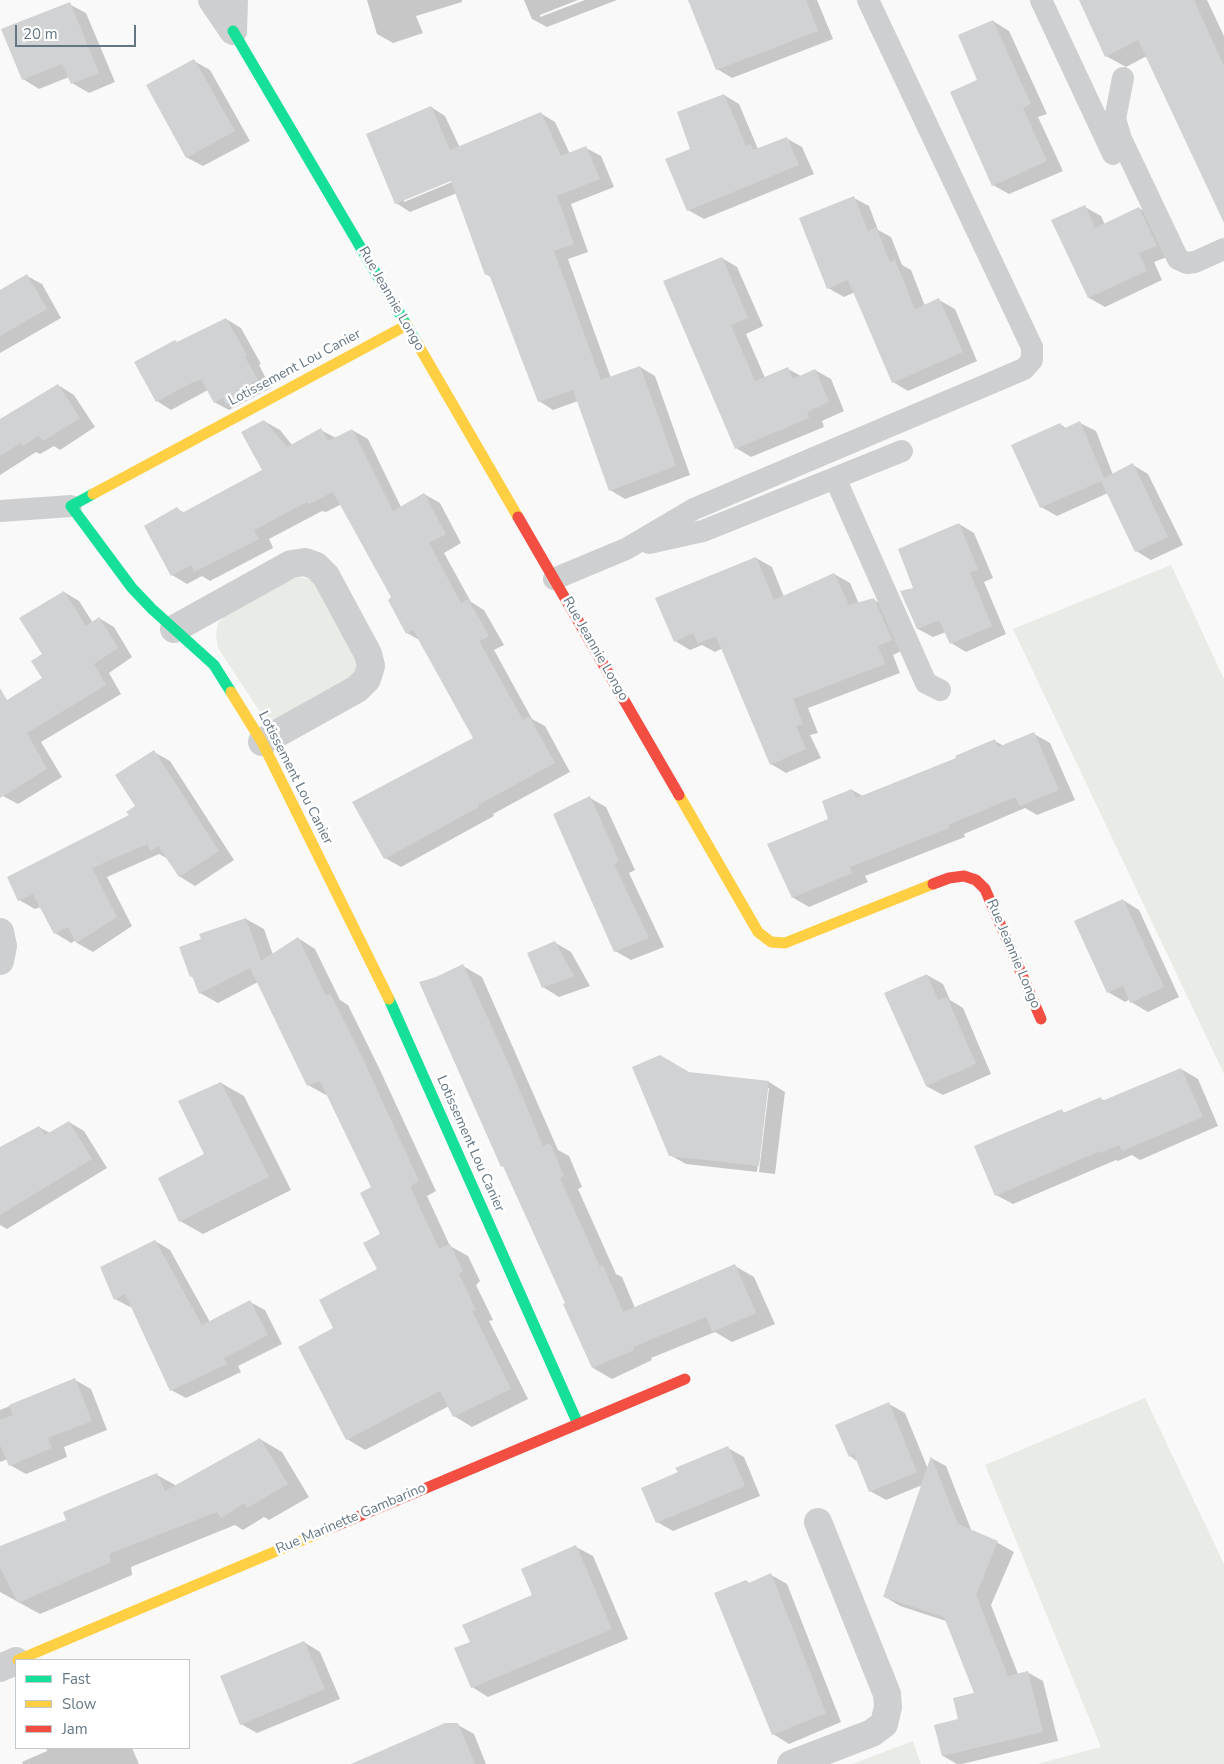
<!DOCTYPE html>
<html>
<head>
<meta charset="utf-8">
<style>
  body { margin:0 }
  #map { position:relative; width:1224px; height:1764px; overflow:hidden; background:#f9f9f9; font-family:"Nunito Sans",sans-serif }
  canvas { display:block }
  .legend { position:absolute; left:15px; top:1659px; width:175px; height:90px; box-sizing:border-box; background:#fff; border:1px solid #c1c8cd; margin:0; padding:6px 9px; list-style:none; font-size:15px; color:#657683 }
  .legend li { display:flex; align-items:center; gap:10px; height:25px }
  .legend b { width:25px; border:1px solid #c1c8cd }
  .scale { position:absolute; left:15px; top:25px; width:121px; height:22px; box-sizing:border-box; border:2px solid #657683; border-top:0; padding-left:6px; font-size:15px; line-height:18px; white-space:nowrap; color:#657683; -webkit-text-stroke:4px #fff; paint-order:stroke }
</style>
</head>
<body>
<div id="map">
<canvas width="1224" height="1764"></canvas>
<ul class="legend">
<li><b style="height:6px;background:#16e098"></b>Fast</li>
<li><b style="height:6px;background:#ffcf43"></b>Slow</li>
<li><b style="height:6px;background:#f24e42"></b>Jam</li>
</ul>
<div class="scale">20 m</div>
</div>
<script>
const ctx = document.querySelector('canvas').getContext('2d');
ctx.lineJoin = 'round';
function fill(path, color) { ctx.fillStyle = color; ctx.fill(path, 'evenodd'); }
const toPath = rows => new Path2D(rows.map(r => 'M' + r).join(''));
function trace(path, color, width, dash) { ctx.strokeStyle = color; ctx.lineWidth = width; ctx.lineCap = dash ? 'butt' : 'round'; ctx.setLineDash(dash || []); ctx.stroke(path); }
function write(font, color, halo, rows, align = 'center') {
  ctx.font = font + ' "Nunito Sans",sans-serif'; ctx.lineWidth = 5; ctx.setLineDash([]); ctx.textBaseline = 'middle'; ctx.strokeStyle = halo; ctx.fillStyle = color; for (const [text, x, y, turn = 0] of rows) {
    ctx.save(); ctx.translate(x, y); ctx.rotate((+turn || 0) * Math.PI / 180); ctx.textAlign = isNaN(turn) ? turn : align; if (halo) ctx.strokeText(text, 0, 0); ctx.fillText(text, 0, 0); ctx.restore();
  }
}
const green = toPath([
  [1171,565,1224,679,1224,1074,1013,629],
  [299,577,309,579,317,585,356,657,357,664,355,674,278,720,270,720,262,715,218,648,216,635,218,623,226,614,288,580],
  [1145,1398,1224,1564,1224,1764,1037,1764,1101,1747,985,1465],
  [913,1741,921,1764,852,1764]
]);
const shadow = toPath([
  [367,0,462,0,462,2,416,16,423,33,393,43,377,34],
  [524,0,578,0,540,15,540,17,585,0,617,0,547,27,532,19],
  [689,0,817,0,833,39,732,78,717,69],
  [1085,0,1207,0,1224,36,1224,200,1147,56,1126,67,1106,56],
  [69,4,86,13,115,82,89,93,72,83,69,77,39,89,23,79],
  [993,21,1009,31,1047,114,1038,117,1063,171,1009,194,993,185,978,80],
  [194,61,210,70,250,141,203,166,186,157],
  [724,95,739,104,758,149,786,138,802,147,814,174,704,219,688,210,667,160,691,149],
  [431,107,445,116,460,148,540,113,555,122,570,154,586,148,601,156,614,187,571,204,588,252,568,259,611,378,640,367,655,376,690,475,625,499,610,490,578,401,553,410,539,401,492,278,486,274,457,193,410,212,396,203],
  [456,177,457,180,404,202,404,199],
  [854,198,869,206,878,230,891,237,902,265,911,270,925,306,939,300,955,309,977,361,908,391,893,382,855,292,844,297,828,288],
  [1085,207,1101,216,1105,225,1139,208,1155,218,1172,255,1154,262,1162,280,1105,307,1089,298,1053,221],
  [722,258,737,267,763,326,746,334,765,378,788,369,801,376,815,370,831,379,844,411,822,421,824,427,751,457,736,448],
  [27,276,42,284,61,318,0,353,0,292],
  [226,319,241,328,261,364,259,365,271,388,229,410,214,402,208,390,171,410,157,401,178,343],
  [58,385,74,395,95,427,60,450,54,446,40,454,36,452,0,475,0,420],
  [264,421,280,430,292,445,321,430,336,438,352,430,368,439,401,507,424,494,440,503,461,543,444,553,471,602,484,610,504,645,494,650,532,719,545,726,570,772,493,814,494,816,401,867,385,858,474,738,421,641,407,633,393,598,342,504,326,512,322,511,269,539,273,548,210,581,202,576,187,584,172,575,177,509,185,513,263,470],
  [1080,423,1096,431,1113,475,1133,465,1148,474,1183,545,1151,560,1136,551,1108,493,1057,516,1041,507,1060,424,1067,429],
  [959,524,974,533,993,578,984,582,1006,634,966,652,951,643,946,632,933,637,918,629,914,589],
  [756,558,772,567,784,597,834,574,850,583,859,604,874,600,890,609,907,648,893,655,900,673,808,708,818,733,810,735,821,758,786,773,771,764,723,648,715,652,702,645,690,650,675,641],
  [64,592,79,601,93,623,99,618,114,627,132,657,109,673,121,694,41,742,62,777,18,804,3,796,0,791,0,705,43,679,44,654],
  [1034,734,1050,743,1075,800,1037,815,1025,808,964,834,965,837,865,876,868,882,809,907,792,897,829,819,852,790,863,796,957,759,995,741,1004,746],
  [154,752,170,761,234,860,195,886,179,876,168,859,159,854,107,877,132,926,93,952,77,943,76,940,71,943,55,933,41,907,35,909,19,900,130,816,137,807],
  [590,798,606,807,635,870,629,873,664,947,631,960,615,951],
  [1123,900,1139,910,1179,997,1148,1012,1131,1002,1130,999,1125,1002,1108,992],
  [246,919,264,929,273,955,298,938,315,949,340,1000,348,1005,380,1070,436,1191,427,1196,450,1246,468,1256,480,1281,476,1285,493,1320,489,1321,528,1399,472,1427,454,1416,449,1406,365,1450,347,1439,300,1347,335,1329,379,1270,381,1234,373,1188,328,1094,326,1095,308,1085,258,982,218,1003,200,993,195,978,191,976,202,940,201,935],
  [554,942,571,952,590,986,559,997,543,987],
  [463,966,482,977,558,1150,569,1156,582,1187,578,1189,616,1274,622,1277,635,1308,735,1266,754,1277,775,1324,732,1342,715,1332,651,1358,652,1360,612,1379,593,1368,567,1304,504,1167,502,1166,436,978],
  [927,975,943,984,950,1000,963,1008,991,1074,943,1095,926,1086],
  [1181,1069,1198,1079,1218,1126,1140,1160,1132,1155,1118,1161,1116,1160,1013,1204,996,1195,1062,1111,1066,1113,1101,1099,1105,1101],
  [689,1073,769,1082,785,1092,775,1174,686,1164,670,1155],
  [767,1088,769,1088,759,1172,757,1172],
  [221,1083,244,1096,291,1190,203,1234,180,1221,205,1154],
  [69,1122,84,1131,107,1168,7,1229,0,1225,0,1155,39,1127,50,1133],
  [155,1241,170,1250,210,1322,250,1302,265,1310,282,1344,238,1366,241,1372,186,1398,171,1390,132,1306,130,1307,115,1299],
  [75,1380,91,1389,107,1430,64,1447,67,1457,26,1474,10,1465,8,1459,0,1462,0,1410],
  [889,1404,905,1413,928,1469,931,1458,946,1466,972,1532,998,1543,1014,1552,991,1605,1018,1674,1027,1672,1043,1681,1058,1741,962,1764,957,1764,943,1756,960,1720,976,1694,946,1621,900,1606,885,1597,922,1485,886,1500,870,1491,858,1462,850,1456],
  [260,1439,282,1452,309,1497,269,1520,264,1517,243,1530,235,1525,131,1567,132,1575,40,1614,0,1592,0,1548,67,1520,157,1475,177,1486],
  [728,1448,744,1457,760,1496,673,1531,657,1522,679,1473],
  [576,1547,593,1556,628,1639,488,1697,472,1687,471,1642,534,1595],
  [771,1575,787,1584,841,1722,789,1744,773,1734,746,1581,750,1583],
  [304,1642,320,1652,340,1699,257,1733,241,1724],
  [458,1725,474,1734,486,1764,352,1764],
  [46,1748,132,1748,139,1764,23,1764,22,1762,47,1751]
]);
const building = toPath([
  [688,0,806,0,818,31,716,70],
  [1079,0,1194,0,1224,66,1224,223,1138,40,1105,57],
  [70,2,99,73,71,84,62,64,22,80,1,29],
  [993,20,1031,104,1023,108,1047,161,992,186,950,92,977,80,958,35],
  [194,59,235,131,186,158,146,85],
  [724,94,746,146,751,144,753,150,787,137,799,165,687,211,665,159,690,149,677,112],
  [431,106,450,150,541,112,561,156,586,146,600,179,557,196,574,244,554,251,601,380,640,366,676,466,609,491,573,390,538,402,489,274,485,275,451,181,395,204,366,134],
  [854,196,868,231,876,227,890,262,895,260,915,309,939,298,963,352,892,383,848,280,827,289,799,218],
  [1085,205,1095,228,1139,207,1157,246,1139,253,1147,271,1088,298,1051,220],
  [722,257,748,318,731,325,755,381,788,367,793,379,815,369,829,402,807,412,809,418,735,449,663,281],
  [27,274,47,309,0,336,0,290],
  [226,318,247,355,245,357,258,380,240,389,244,395,226,405,223,398,214,403,201,379,196,382,195,381,156,402,134,362,175,340,177,342],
  [58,384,80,418,43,441,38,436,23,446,21,443,0,456,0,419],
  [264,420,287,447,321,428,328,441,352,429,393,511,424,493,446,534,429,543,461,603,468,599,489,636,479,641,523,720,529,716,555,763,478,805,479,807,384,859,352,802,473,738,413,630,406,634,388,600,391,597,333,492,309,504,307,502,254,530,259,539,194,572,191,565,171,576,144,526,177,507,182,513,262,470,241,432],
  [1080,421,1104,478,1133,463,1168,537,1135,552,1101,481,1040,508,1011,445,1060,423,1063,429],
  [959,523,978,569,970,573,992,626,950,644,939,620,917,629,900,591,913,588,898,549],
  [756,557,774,600,834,573,849,605,874,598,892,640,878,646,885,664,793,699,803,724,796,726,806,749,770,765,716,636,698,644,693,633,674,642,655,598],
  [64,591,86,626,99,617,118,648,94,664,106,685,27,733,47,769,0,798,0,688,7,700,42,678,31,661,42,654,19,618],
  [1034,732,1059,790,1020,806,1015,797,948,825,949,828,850,867,852,873,792,898,767,844,828,819,822,801,852,789,856,798,956,758,955,756,995,739,998,747],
  [154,750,219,851,179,877,158,846,151,851,147,844,92,868,117,917,76,943,68,927,54,934,33,894,18,901,7,877,129,815,126,812,135,806,115,775],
  [590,796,619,861,614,864,649,938,614,952,553,814],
  [1123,899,1164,987,1130,1003,1123,986,1107,993,1074,921],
  [246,918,261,961,298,937,326,996,330,993,363,1059,419,1181,410,1186,439,1249,450,1244,463,1271,459,1274,476,1310,472,1311,511,1389,453,1417,440,1391,346,1440,298,1347,333,1328,319,1300,377,1269,363,1243,380,1234,360,1193,371,1187,320,1081,307,1086,250,968,254,966,199,994,192,976,190,977,179,947,201,939,199,934],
  [555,941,574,976,542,988,527,953],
  [463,964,507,1060,543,1146,550,1143,564,1176,560,1178,600,1267,603,1265,623,1312,735,1264,756,1313,712,1332,706,1317,633,1347,634,1350,592,1368,563,1304,565,1303,503,1166,501,1167,419,982,436,977],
  [927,974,938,1000,947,997,976,1064,926,1086,884,993],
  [660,1055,689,1072,769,1081,759,1166,669,1156,632,1067],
  [1181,1068,1203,1117,1122,1151,1119,1145,1101,1153,1100,1151,995,1196,974,1146,1062,1109,1063,1113,1101,1097,1102,1101],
  [221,1082,269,1177,179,1222,158,1178,204,1154,178,1101],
  [69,1121,92,1159,0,1215,0,1147,39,1126,45,1135],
  [155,1240,202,1325,250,1300,268,1335,224,1358,227,1364,170,1391,125,1294,114,1300,100,1267],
  [75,1378,92,1421,48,1438,52,1448,9,1466,0,1445,0,1420,13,1415,9,1405],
  [889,1402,917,1472,869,1492,854,1454,849,1457,835,1425],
  [260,1438,288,1484,247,1508,245,1503,221,1518,217,1512,109,1554,111,1562,18,1603,0,1568,0,1546,66,1520,63,1512,157,1473,165,1491],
  [728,1446,745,1486,656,1523,641,1488,678,1472,675,1468],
  [931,1456,958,1524,998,1541,976,1595,1008,1676,1028,1671,1043,1732,942,1756,934,1725,958,1719,953,1698,974,1693,944,1617,883,1597],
  [576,1545,612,1629,471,1688,454,1648,470,1642,462,1625,532,1595,521,1569],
  [771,1573,826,1713,772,1735,714,1593,746,1580,749,1583],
  [304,1641,325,1689,240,1725,220,1676],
  [445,1723,458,1723,475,1764,351,1764]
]);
const lane = toPath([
  [1041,0,1113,154],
  [1123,78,1115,119,1121,139,1178,259,1187,263,1195,262,1224,249],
  [835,478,902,451],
  [0,511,71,506],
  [649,543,703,531,835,478,926,683,940,690],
  [554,579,626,549,694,509,1024,369,1032,360,1032,347,868,0]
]);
const street = toPath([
  [212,0,233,31,234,0],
  [174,629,291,564,305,562,316,566,326,576,368,654,371,666,367,679,357,689,262,742],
  [0,932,3,946,0,961],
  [0,1668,16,1661],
  [791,1764,872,1733,884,1724,888,1707,887,1694,818,1522]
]);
const fast = toPath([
  [233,31,417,343],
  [93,494,71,506,132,588,152,609,214,665,231,692],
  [389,999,578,1424]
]);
const slow = toPath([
  [417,343,518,517],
  [93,494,407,325],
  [231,692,262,742,389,999],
  [679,795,758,932,771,942,785,943,933,884],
  [18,1660,331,1528]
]);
const jam = toPath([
  [518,517,679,795],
  [933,884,949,878,964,876,976,880,985,889,1041,1019],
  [331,1528,685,1379]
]);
const streetNames = [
  ["Rue Jeannie Longo",391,299,60],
  ["Lotissement Lou Canier",295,368,-28],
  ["Rue Jeannie Longo",595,649,60],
  ["Lotissement Lou Canier",295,778,63],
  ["Rue Jeannie Longo",1013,954,67],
  ["Lotissement Lou Canier",470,1144,66],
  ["Rue Marinette Gambarino",351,1519,-23]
];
fill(green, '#e8ebe6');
fill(shadow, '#0003');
fill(building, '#d0d2d3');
trace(lane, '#cecfd0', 22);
trace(street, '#cecfd0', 28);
trace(fast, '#16e098', 11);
trace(slow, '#ffcf43', 11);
trace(jam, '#f24e42', 11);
write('14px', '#657683', '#fff', streetNames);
</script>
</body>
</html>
